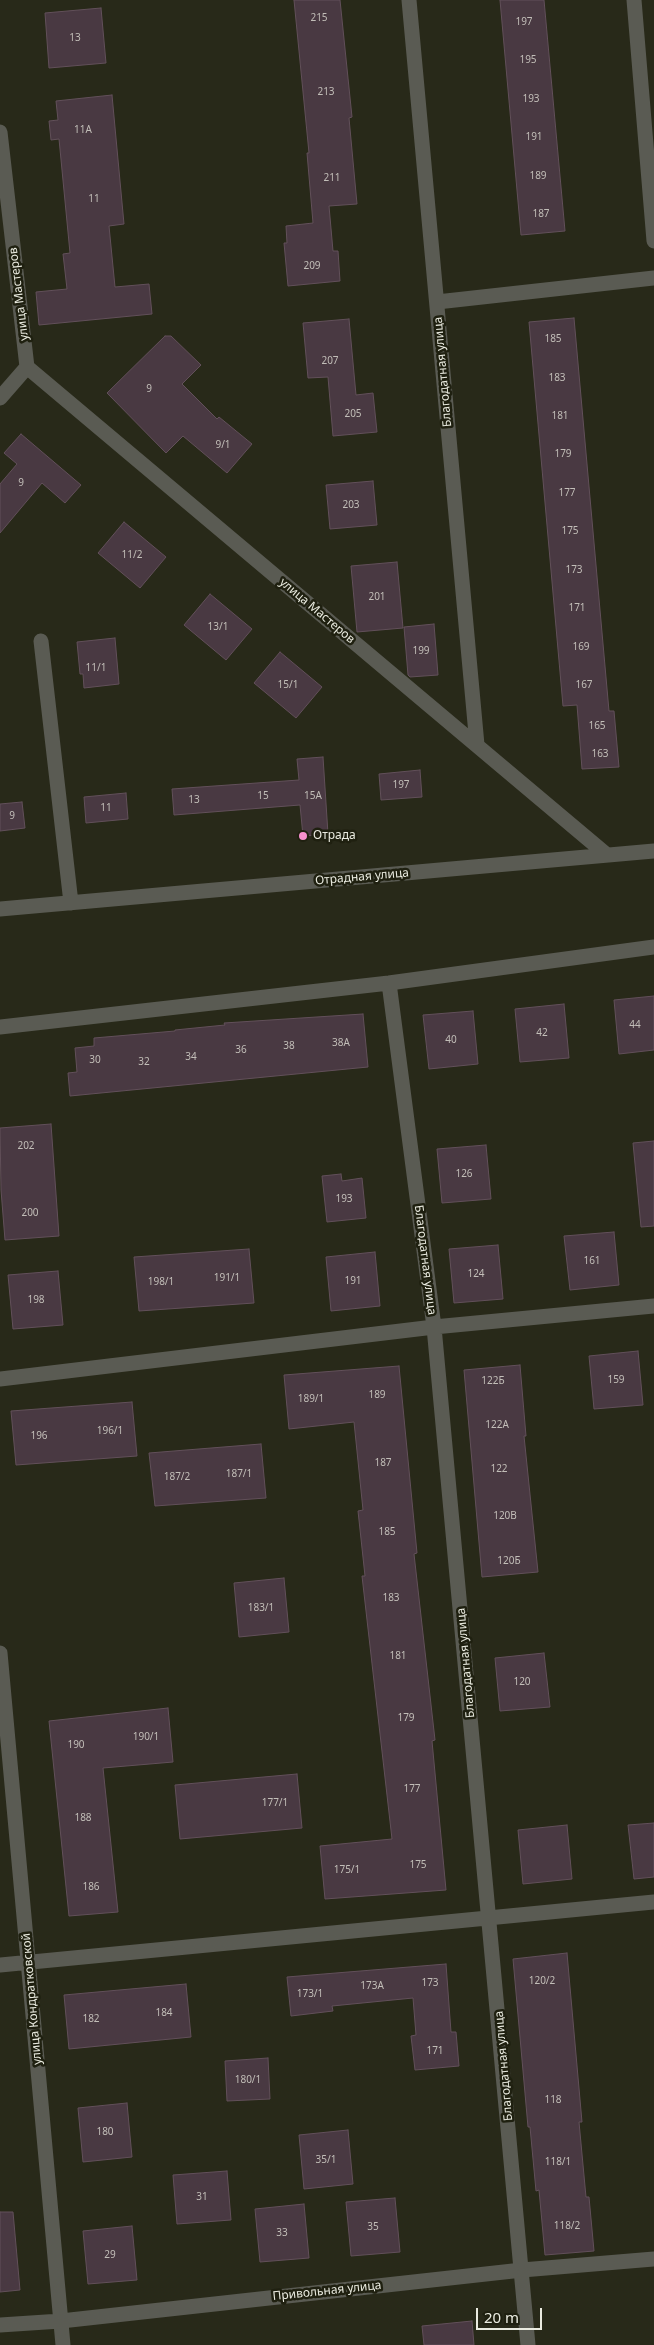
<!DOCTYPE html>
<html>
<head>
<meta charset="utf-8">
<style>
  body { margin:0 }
  #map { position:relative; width:654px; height:2345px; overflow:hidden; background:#282919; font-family:"Noto Sans",sans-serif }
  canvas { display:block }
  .scale { position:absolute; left:476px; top:2308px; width:66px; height:22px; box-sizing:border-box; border:2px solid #eaebe0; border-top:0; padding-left:6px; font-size:15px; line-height:18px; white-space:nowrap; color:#eaebe0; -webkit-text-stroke:4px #1f2010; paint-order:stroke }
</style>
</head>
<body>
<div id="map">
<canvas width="654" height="2345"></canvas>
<div class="scale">20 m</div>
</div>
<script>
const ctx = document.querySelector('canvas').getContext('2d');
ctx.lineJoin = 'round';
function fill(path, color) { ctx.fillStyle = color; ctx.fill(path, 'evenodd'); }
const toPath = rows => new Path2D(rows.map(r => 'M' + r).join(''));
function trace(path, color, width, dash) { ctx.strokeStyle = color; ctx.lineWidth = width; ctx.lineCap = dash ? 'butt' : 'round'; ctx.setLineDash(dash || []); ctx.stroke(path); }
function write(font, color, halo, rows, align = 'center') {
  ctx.font = font + ' "Noto Sans",sans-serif'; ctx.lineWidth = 5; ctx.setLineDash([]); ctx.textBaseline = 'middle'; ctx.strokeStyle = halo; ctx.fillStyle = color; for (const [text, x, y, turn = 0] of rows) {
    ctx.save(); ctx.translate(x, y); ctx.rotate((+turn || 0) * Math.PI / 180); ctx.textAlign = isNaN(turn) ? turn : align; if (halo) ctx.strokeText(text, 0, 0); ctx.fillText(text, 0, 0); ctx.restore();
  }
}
const building = toPath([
  [294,0,340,0,352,117,349,118,357,204,329,206,333,251,338,251,340,281,288,286,284,243,287,243,286,226,313,223,307,153,309,153,294,0],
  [500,0,544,0,565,231,521,235,500,0],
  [101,8,106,63,49,68,45,13,101,8],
  [112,95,124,224,109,226,115,287,149,284,152,314,39,325,36,292,67,289,63,254,70,253,59,139,51,140,49,121,58,120,56,101,112,95],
  [574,318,609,711,614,711,619,767,582,769,577,705,563,706,529,322,574,318],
  [349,319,356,395,373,393,377,432,333,436,328,377,308,378,303,323,349,319],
  [165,336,171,336,201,365,182,384,217,419,219,417,252,444,227,473,183,436,166,453,107,393,165,336],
  [21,434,81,485,65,503,42,483,0,533,0,484,17,464,4,453,21,434],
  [373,481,377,525,330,529,326,485,373,481],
  [124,522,166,557,140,588,98,553,124,522],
  [397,562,403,628,357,632,351,566,397,562],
  [210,594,252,629,226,660,184,625,210,594],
  [434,624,438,675,410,677,408,675,404,627,434,624],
  [115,638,119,684,84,688,83,674,80,674,77,642,115,638],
  [280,652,322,687,296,718,254,683,280,652],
  [323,757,328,834,303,836,300,805,174,815,172,789,299,780,297,759,323,757],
  [420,770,422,797,381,800,379,774,420,770],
  [126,793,128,819,86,823,84,797,126,793],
  [22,802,25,828,0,831,0,804,22,802],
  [654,996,654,1050,619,1054,614,1000,654,996],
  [564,1004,569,1058,520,1062,515,1009,564,1004],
  [473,1011,478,1064,429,1069,423,1015,473,1011],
  [363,1014,368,1067,70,1096,68,1073,77,1072,75,1048,94,1046,94,1038,175,1031,175,1030,225,1025,224,1023,363,1014],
  [51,1124,59,1236,5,1240,1,1190,0,1128,51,1124],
  [654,1141,654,1226,641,1227,633,1143,654,1141],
  [486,1145,491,1199,442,1203,437,1149,486,1145],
  [341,1174,342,1181,362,1178,366,1218,327,1222,322,1176,341,1174],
  [614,1232,619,1285,570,1290,564,1236,614,1232],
  [498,1245,503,1299,454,1303,449,1249,498,1245],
  [249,1249,254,1303,139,1311,134,1257,249,1249],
  [375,1252,380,1306,331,1311,326,1257,375,1252],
  [58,1271,63,1325,13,1329,8,1275,58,1271],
  [638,1351,643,1405,594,1409,589,1356,638,1351],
  [520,1365,526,1436,524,1436,538,1572,482,1577,464,1370,520,1365],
  [399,1366,417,1553,414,1554,435,1740,432,1741,446,1890,325,1899,320,1846,392,1839,362,1576,365,1576,358,1511,363,1510,354,1422,289,1429,284,1375,399,1366],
  [132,1402,137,1456,16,1465,11,1411,132,1402],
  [261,1444,266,1498,155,1506,149,1453,261,1444],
  [284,1578,289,1632,239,1637,234,1583,284,1578],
  [544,1653,550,1707,500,1711,495,1658,544,1653],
  [168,1708,173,1762,103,1768,118,1912,69,1916,49,1721,168,1708],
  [297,1774,302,1828,180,1839,175,1785,297,1774],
  [654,1823,654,1877,634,1879,628,1825,654,1823],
  [567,1825,572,1879,523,1884,518,1830,567,1825],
  [567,1953,582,2122,579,2122,586,2197,589,2197,594,2251,545,2255,539,2190,536,2191,530,2127,528,2127,513,1959,567,1953],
  [446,1964,451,2032,456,2032,459,2066,415,2070,411,2036,416,2035,413,1998,332,2006,333,2011,291,2016,287,1977,446,1964],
  [186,1984,191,2037,69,2049,64,1995,186,1984],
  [268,2058,270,2099,227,2101,225,2061,268,2058],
  [127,2103,132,2157,83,2162,78,2108,127,2103],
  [348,2130,353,2184,304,2189,299,2135,348,2130],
  [227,2171,231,2220,177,2224,173,2175,227,2171],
  [395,2198,400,2252,351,2256,346,2202,395,2198],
  [304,2204,309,2258,260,2262,255,2209,304,2204],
  [0,2212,13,2212,20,2290,0,2292,0,2212],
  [132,2226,137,2280,88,2284,83,2231,132,2226],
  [472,2321,474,2345,424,2345,422,2326,472,2321]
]);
const minor = toPath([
  [409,0,477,745],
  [0,132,27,367,607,855],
  [437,302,654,278],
  [0,398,27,367],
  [41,641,71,903],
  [0,909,654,851],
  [389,983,434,1327,528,2345],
  [0,1027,389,983,654,947],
  [0,1379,434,1327,654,1306],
  [0,1653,63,2345],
  [0,1965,654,1902],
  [0,2325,61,2321,522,2270,654,2259]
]);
const tertiary = toPath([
  [634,0,654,241]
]);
const markers = [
  [303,836,5,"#f790ce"]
];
const numberNames = [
  ["215",319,18],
  ["197",524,22],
  ["13",75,38],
  ["195",528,60],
  ["213",326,92],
  ["193",531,99],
  ["11А",83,130],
  ["191",534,137],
  ["189",538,176],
  ["211",332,178],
  ["11",94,199],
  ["187",541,214],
  ["209",312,266],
  ["185",553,339],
  ["207",330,361],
  ["183",557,378],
  ["9",149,389],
  ["205",353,414],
  ["181",560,416],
  ["9/1",223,445],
  ["179",563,454],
  ["9",21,483],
  ["177",567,493],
  ["203",351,505],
  ["175",570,531],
  ["11/2",132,555],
  ["173",574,570],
  ["201",377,597],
  ["171",577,608],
  ["13/1",218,627],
  ["169",581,647],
  ["199",421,651],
  ["11/1",96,668],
  ["15/1",288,685],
  ["167",584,685],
  ["165",597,726],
  ["163",600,754],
  ["197",401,785],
  ["15",263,796],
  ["15А",313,796],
  ["13",194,800],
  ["11",106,808],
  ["9",12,816],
  ["44",635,1025],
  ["42",542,1033],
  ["40",451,1040],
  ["38А",341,1043],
  ["38",289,1046],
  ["36",241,1050],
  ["34",191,1057],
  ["30",95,1060],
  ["32",144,1062],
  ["202",26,1146],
  ["126",464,1174],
  ["193",344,1199],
  ["200",30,1213],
  ["161",592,1261],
  ["124",476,1274],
  ["191/1",227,1278],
  ["191",353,1281],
  ["198/1",161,1282],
  ["198",36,1300],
  ["159",616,1380],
  ["122Б",493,1381],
  ["189",377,1395],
  ["189/1",311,1399],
  ["122А",497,1425],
  ["196/1",110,1431],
  ["196",39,1436],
  ["187",383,1463],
  ["122",499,1469],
  ["187/1",239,1474],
  ["187/2",177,1477],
  ["120В",505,1516],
  ["185",387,1532],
  ["120Б",509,1561],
  ["183",391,1598],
  ["183/1",261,1608],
  ["181",398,1656],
  ["120",522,1682],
  ["179",406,1718],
  ["190/1",146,1737],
  ["190",76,1745],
  ["177",412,1789],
  ["177/1",275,1803],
  ["188",83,1818],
  ["175",418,1865],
  ["175/1",347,1870],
  ["186",91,1887],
  ["120/2",542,1981],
  ["173",430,1983],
  ["173А",372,1986],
  ["173/1",310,1994],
  ["184",164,2013],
  ["182",91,2019],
  ["171",435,2051],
  ["180/1",248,2080],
  ["118",553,2100],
  ["180",105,2132],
  ["35/1",326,2160],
  ["118/1",558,2162],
  ["31",202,2197],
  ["118/2",567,2226],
  ["35",373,2227],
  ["33",282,2233],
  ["29",110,2255]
];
const streetNames = [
  ["улица Мастеров",19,294,-97],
  ["Благодатная улица",443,372,-95],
  ["улица Мастеров",317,611,40],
  ["Отрадная улица",362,877,-5],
  ["Благодатная улица",425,1260,83],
  ["Благодатная улица",466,1663,-95],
  ["улица Кондратковской",32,1999,-95],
  ["Благодатная улица",504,2066,-95],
  ["Привольная улица",327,2291,-6]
];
const poiNames = [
  ["Отрада",313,836]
];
fill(building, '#493942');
trace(building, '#62505a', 1);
trace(minor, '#5a5b53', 15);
trace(tertiary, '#5a5b53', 15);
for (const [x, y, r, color] of markers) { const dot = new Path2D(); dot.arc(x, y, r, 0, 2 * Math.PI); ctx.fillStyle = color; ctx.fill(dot); trace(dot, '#1f2010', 2); }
write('10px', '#c2beb8', null, numberNames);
write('12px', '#eaebe0', '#1f2010', streetNames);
write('12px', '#eaebe0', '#1f2010', poiNames, 'left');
</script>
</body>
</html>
